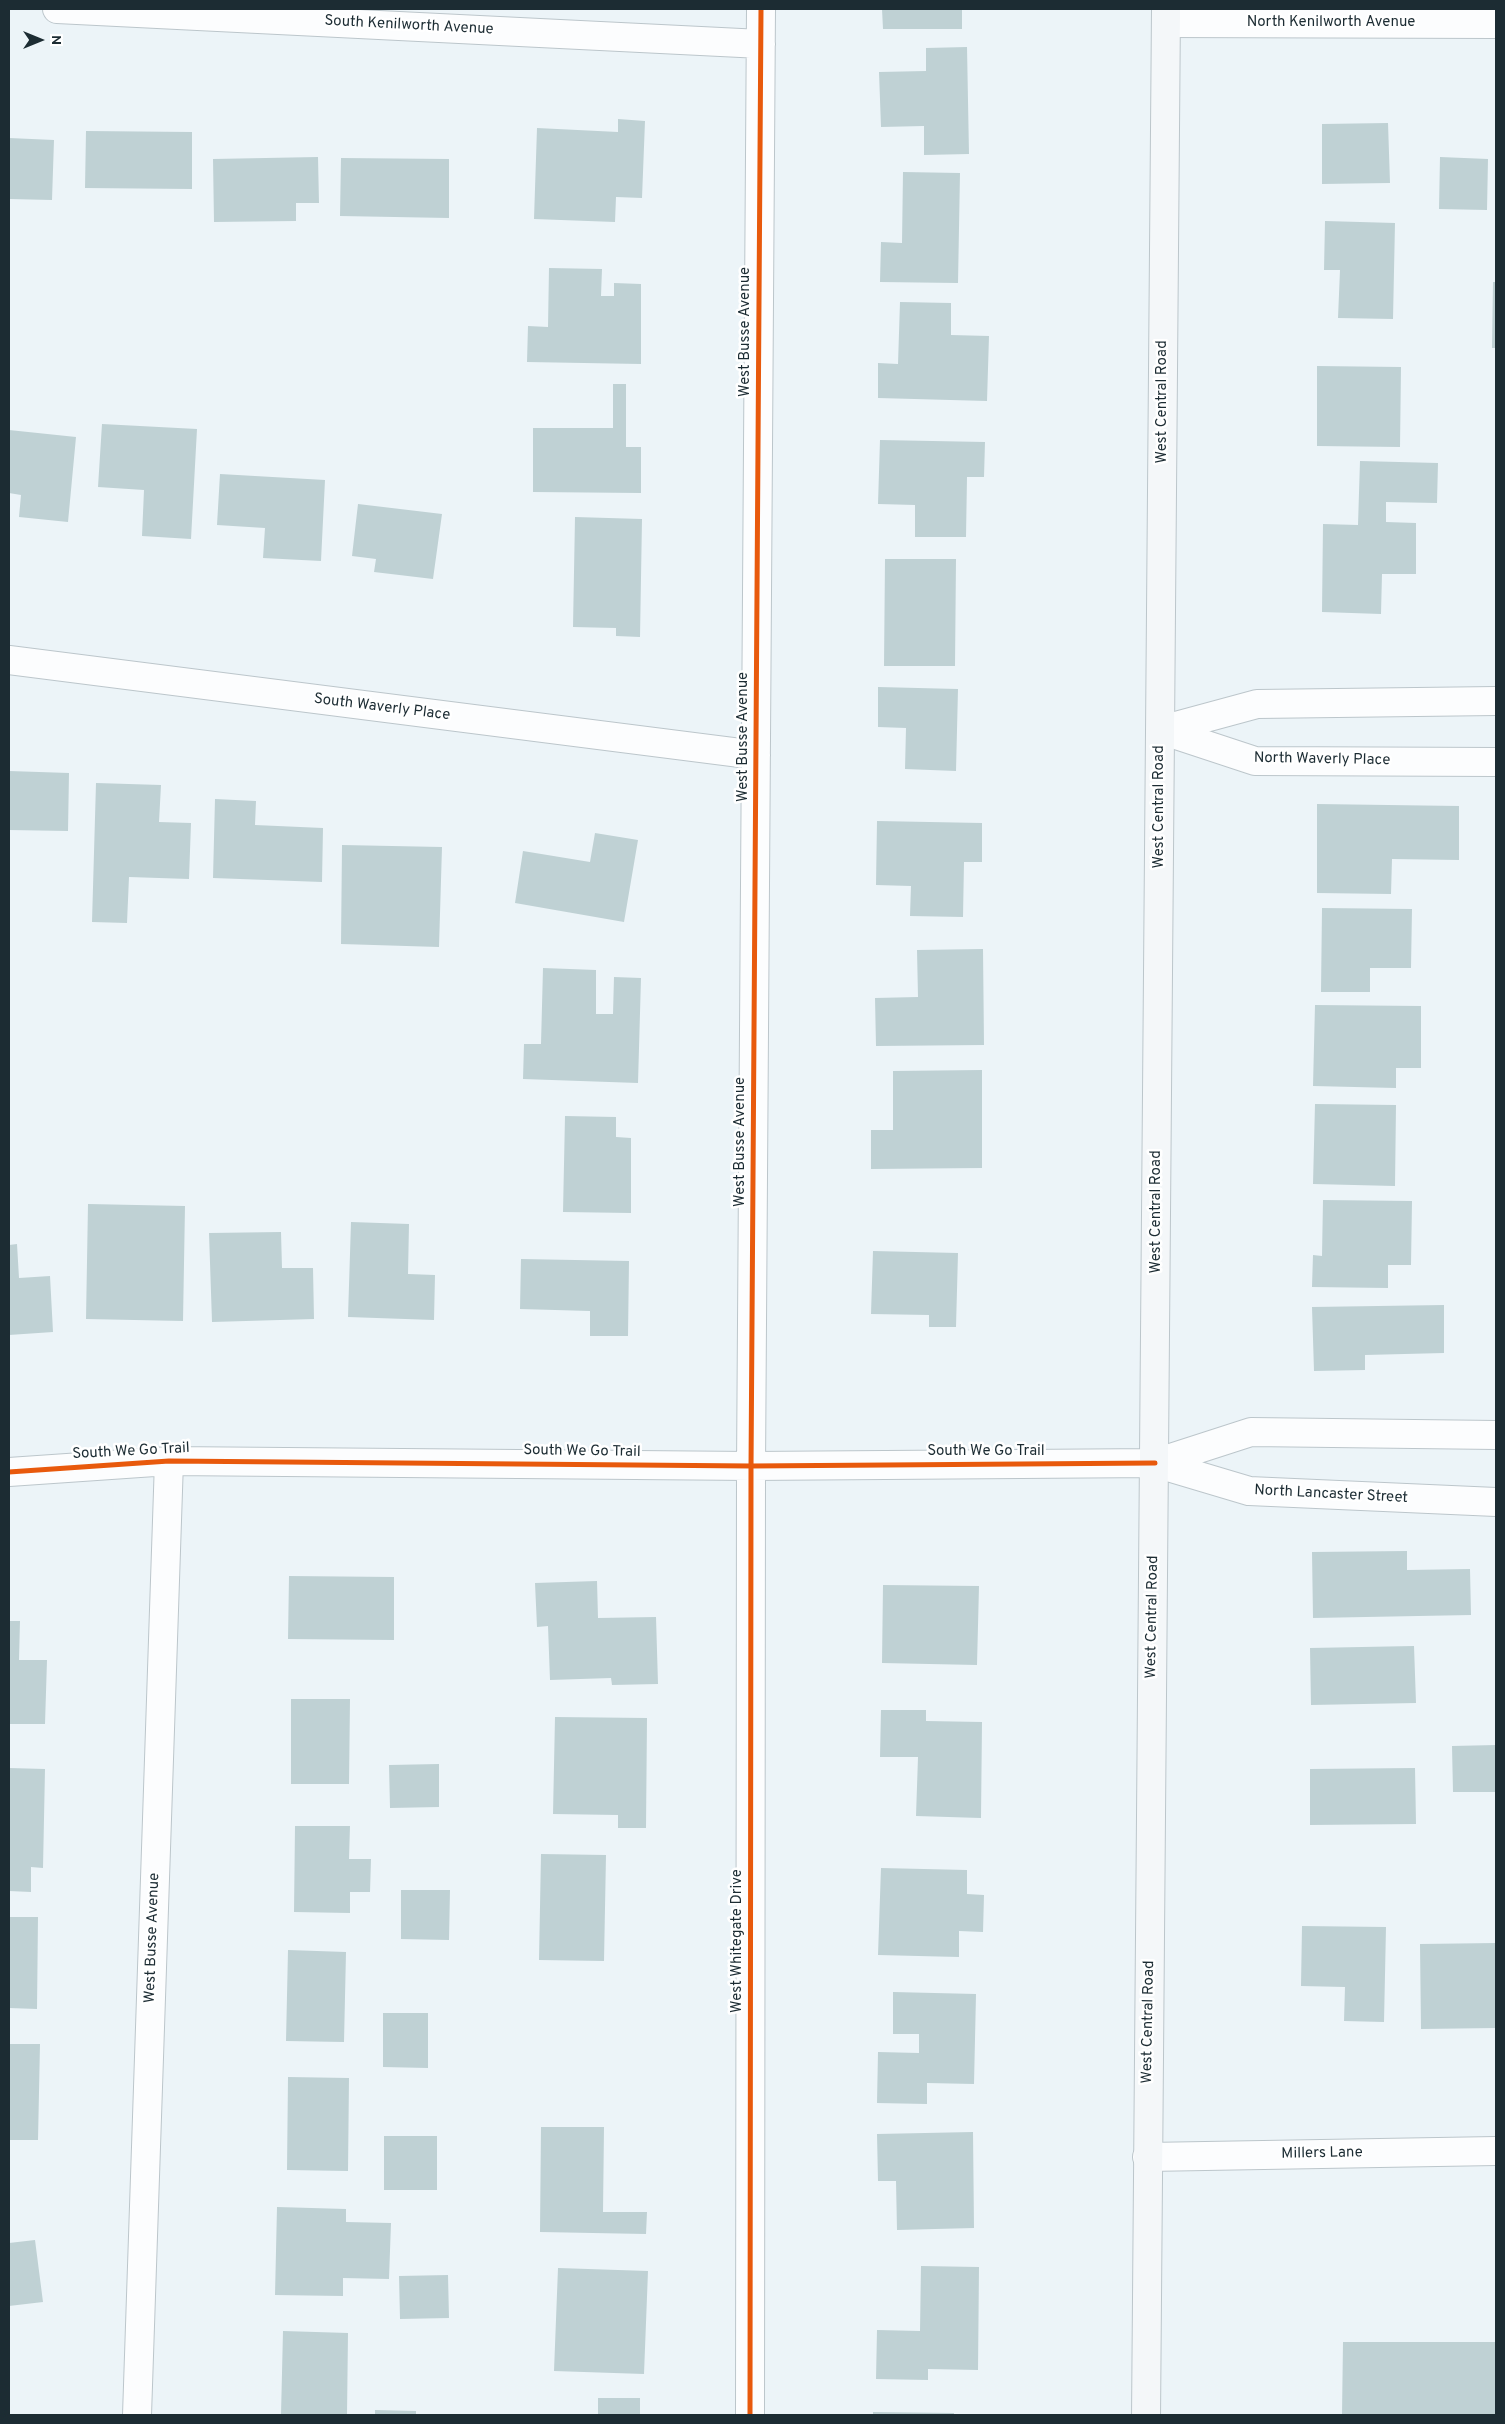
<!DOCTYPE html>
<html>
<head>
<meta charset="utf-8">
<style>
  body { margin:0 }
  #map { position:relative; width:1505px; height:2424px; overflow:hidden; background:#ecf4f8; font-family:Overpass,sans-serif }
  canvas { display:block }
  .frame { position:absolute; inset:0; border:10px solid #1c2c33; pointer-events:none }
  .north { position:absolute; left:15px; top:15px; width:50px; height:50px; -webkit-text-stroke:4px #fff; paint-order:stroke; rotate:90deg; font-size:14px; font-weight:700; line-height:20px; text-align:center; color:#1c2c33 }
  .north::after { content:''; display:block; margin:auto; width:18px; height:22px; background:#1c2c33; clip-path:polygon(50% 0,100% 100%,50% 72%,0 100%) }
</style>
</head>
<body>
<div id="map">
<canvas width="1505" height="2424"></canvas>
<div class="frame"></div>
<div class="north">N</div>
</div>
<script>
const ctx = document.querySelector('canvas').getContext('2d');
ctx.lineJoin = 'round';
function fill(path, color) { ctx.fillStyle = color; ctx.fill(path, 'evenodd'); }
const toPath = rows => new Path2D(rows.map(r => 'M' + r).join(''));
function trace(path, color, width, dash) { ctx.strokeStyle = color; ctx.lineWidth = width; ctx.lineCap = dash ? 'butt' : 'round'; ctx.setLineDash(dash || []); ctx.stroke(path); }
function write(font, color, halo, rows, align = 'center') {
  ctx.font = font + ' Overpass,sans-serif'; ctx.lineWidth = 5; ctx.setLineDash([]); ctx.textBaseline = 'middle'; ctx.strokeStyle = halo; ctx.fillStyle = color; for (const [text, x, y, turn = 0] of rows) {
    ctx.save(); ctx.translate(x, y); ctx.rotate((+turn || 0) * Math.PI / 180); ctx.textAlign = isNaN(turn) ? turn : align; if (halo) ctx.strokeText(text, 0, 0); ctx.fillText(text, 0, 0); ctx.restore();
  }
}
const building = toPath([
  [882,9,962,9,962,29,883,29],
  [967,47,969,154,924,155,924,126,881,127,879,72,926,71,926,48],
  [618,119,645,121,642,198,616,197,615,222,534,219,537,128,618,132],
  [1388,123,1390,183,1322,184,1322,124],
  [86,131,192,132,192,189,85,188],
  [9,138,54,140,52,200,9,199],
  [318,157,319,203,296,203,296,221,214,222,213,159],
  [1440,157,1488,159,1487,210,1439,209],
  [341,158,449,159,449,218,340,216],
  [903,172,960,173,958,283,880,282,881,242,902,243],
  [1325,221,1395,223,1393,319,1338,318,1340,270,1324,270],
  [549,268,602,269,601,296,614,296,614,283,641,284,641,364,527,362,528,326,548,327],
  [1493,282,1496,282,1496,348,1492,348],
  [900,302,951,303,951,335,989,336,987,401,878,398,878,363,898,364],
  [1317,366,1401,367,1400,447,1317,446],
  [613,384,626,384,626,447,641,447,641,493,533,492,533,428,613,428],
  [102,424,197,429,191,539,142,536,144,490,98,487],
  [9,430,76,437,68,522,19,517,21,495,9,493],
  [880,440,985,442,984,477,967,477,966,537,915,537,915,505,878,504],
  [1360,461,1438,463,1437,503,1386,502,1386,522,1416,523,1416,574,1382,574,1381,614,1322,612,1323,524,1358,525],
  [220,474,325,480,321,561,263,558,265,528,217,525],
  [358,504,442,514,433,579,374,572,376,559,352,556],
  [575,517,642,519,640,637,616,636,616,628,573,627],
  [885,559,956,559,955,666,884,666],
  [878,687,958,689,956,771,905,769,906,728,878,727],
  [9,771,69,773,68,831,9,830],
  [96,783,161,785,159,822,191,823,189,879,129,877,127,923,92,922],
  [215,799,256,801,255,825,323,828,322,882,213,878],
  [1317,804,1459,806,1459,860,1392,859,1391,894,1317,893],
  [877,821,982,823,982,862,964,862,963,917,910,916,911,886,876,885],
  [595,833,638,840,624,922,515,903,523,851,590,862],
  [342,845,442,847,439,947,341,944],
  [1322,908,1412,909,1411,968,1370,968,1370,992,1321,992],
  [983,949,984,1045,876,1046,875,998,918,997,917,950],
  [543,968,596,970,596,1014,613,1014,614,977,641,978,638,1083,523,1079,524,1044,541,1044],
  [1315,1005,1421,1006,1421,1068,1396,1068,1396,1088,1313,1086],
  [982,1070,982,1168,871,1169,871,1130,893,1130,893,1071],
  [1315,1104,1396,1105,1395,1186,1313,1184],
  [565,1116,616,1117,616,1137,631,1138,631,1213,563,1212],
  [1323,1200,1412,1201,1411,1265,1388,1265,1388,1288,1312,1287,1313,1255,1322,1256],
  [88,1204,185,1206,183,1321,86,1319],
  [351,1222,409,1224,408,1274,435,1275,434,1320,348,1317],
  [281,1232,282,1268,313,1268,314,1319,212,1322,209,1233],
  [17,1244,19,1278,50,1276,53,1332,9,1335,9,1245],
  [873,1251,958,1253,956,1327,929,1327,929,1315,871,1314],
  [521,1259,629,1261,628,1336,590,1336,590,1311,520,1309],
  [1444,1305,1444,1353,1365,1355,1365,1370,1314,1371,1312,1307],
  [1407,1551,1407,1570,1470,1569,1471,1615,1313,1618,1312,1552],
  [289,1576,394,1577,394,1640,288,1639],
  [597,1581,598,1618,656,1617,658,1684,612,1685,611,1678,550,1680,548,1626,537,1627,535,1583],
  [883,1585,979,1586,977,1665,882,1663],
  [9,1621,20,1621,19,1660,47,1660,45,1724,9,1724],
  [1414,1646,1416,1703,1311,1705,1310,1648],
  [291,1699,350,1699,349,1784,291,1784],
  [881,1710,926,1710,926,1721,982,1722,981,1818,916,1816,918,1757,880,1757],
  [555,1717,647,1718,646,1828,618,1828,618,1815,553,1814],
  [1496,1745,1496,1792,1453,1792,1452,1746],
  [439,1764,439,1807,390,1808,389,1765],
  [9,1768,45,1769,43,1868,31,1867,31,1892,9,1891],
  [1415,1768,1416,1824,1310,1825,1310,1769],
  [295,1826,350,1826,349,1859,371,1859,370,1892,350,1892,350,1913,294,1912],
  [541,1854,606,1855,604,1961,539,1960],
  [881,1868,967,1870,967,1894,984,1895,983,1932,959,1931,959,1957,878,1955],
  [401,1890,450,1890,449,1940,401,1939],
  [9,1917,38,1917,37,2009,9,2008],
  [1302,1926,1386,1927,1384,2022,1344,2021,1345,1987,1301,1986],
  [1496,1943,1496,2028,1421,2029,1420,1944],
  [288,1950,346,1952,344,2042,286,2041],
  [893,1992,976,1994,974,2084,927,2083,927,2104,877,2103,878,2052,919,2053,919,2034,893,2034],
  [383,2013,428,2013,428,2068,383,2067],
  [9,2044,40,2044,38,2140,9,2140],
  [288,2077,349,2078,348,2171,287,2170],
  [541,2127,604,2127,603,2212,647,2212,646,2234,540,2232],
  [973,2132,974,2228,897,2230,896,2181,878,2181,877,2134],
  [384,2136,437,2136,437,2190,384,2190],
  [277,2207,346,2209,346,2222,391,2223,389,2279,343,2278,343,2296,275,2295],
  [35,2240,43,2302,9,2306,9,2243],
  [921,2266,979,2267,978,2370,928,2369,928,2380,876,2379,877,2330,920,2331],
  [558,2268,648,2271,644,2374,554,2371],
  [448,2275,449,2318,400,2319,399,2276],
  [283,2331,348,2333,347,2415,281,2415],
  [1343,2342,1496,2342,1496,2415,1342,2415],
  [598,2398,640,2398,640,2415,598,2415],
  [375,2410,416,2411,416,2415,375,2415],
  [873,2412,954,2413,954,2415,873,2415]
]);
const minor = toPath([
  [57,9,761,44],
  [1166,23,1496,24],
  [9,660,756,755],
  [1161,730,1255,761,1496,762],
  [1161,730,1257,704,1496,701],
  [1155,1463,1249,1491,1496,1502],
  [9,1472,169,1461,751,1466,1155,1463,1251,1432,1496,1435],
  [1147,2157,1496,2151],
  [137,2415,169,1461],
  [750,2415,751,1466,761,9]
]);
const secondary = toPath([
  [1146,2415,1166,9]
]);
const cycleway = toPath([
  [9,1472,169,1461,751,1466,1155,1463],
  [750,2415,751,1466,761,9]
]);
const streetNames = [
  ["North Kenilworth Avenue",1331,23],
  ["South Kenilworth Avenue",409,26,3],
  ["West Busse Avenue",746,332,-90],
  ["West Central Road",1163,402,-90],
  ["South Waverly Place",382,708,7],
  ["West Busse Avenue",744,737,-90],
  ["North Waverly Place",1322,760,1],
  ["West Central Road",1160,807,-90],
  ["West Busse Avenue",741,1142,-90],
  ["West Central Road",1157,1212,-90],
  ["South We Go Trail",131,1452,-3],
  ["South We Go Trail",582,1452,1],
  ["South We Go Trail",986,1452],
  ["North Lancaster Street",1331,1495,3],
  ["West Central Road",1153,1617,-89],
  ["West Busse Avenue",153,1938,-88],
  ["West Whitegate Drive",738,1941,-90],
  ["West Central Road",1149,2022,-89],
  ["Millers Lane",1322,2154,-1]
];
fill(building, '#bfd1d4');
trace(minor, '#bcc6cb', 30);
trace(secondary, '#bcc6cb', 30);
trace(minor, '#fcfdfe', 28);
trace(secondary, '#f4f7f9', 28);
trace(cycleway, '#e8590c', 5);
write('15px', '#1c2c33', '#fff', streetNames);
</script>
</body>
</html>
